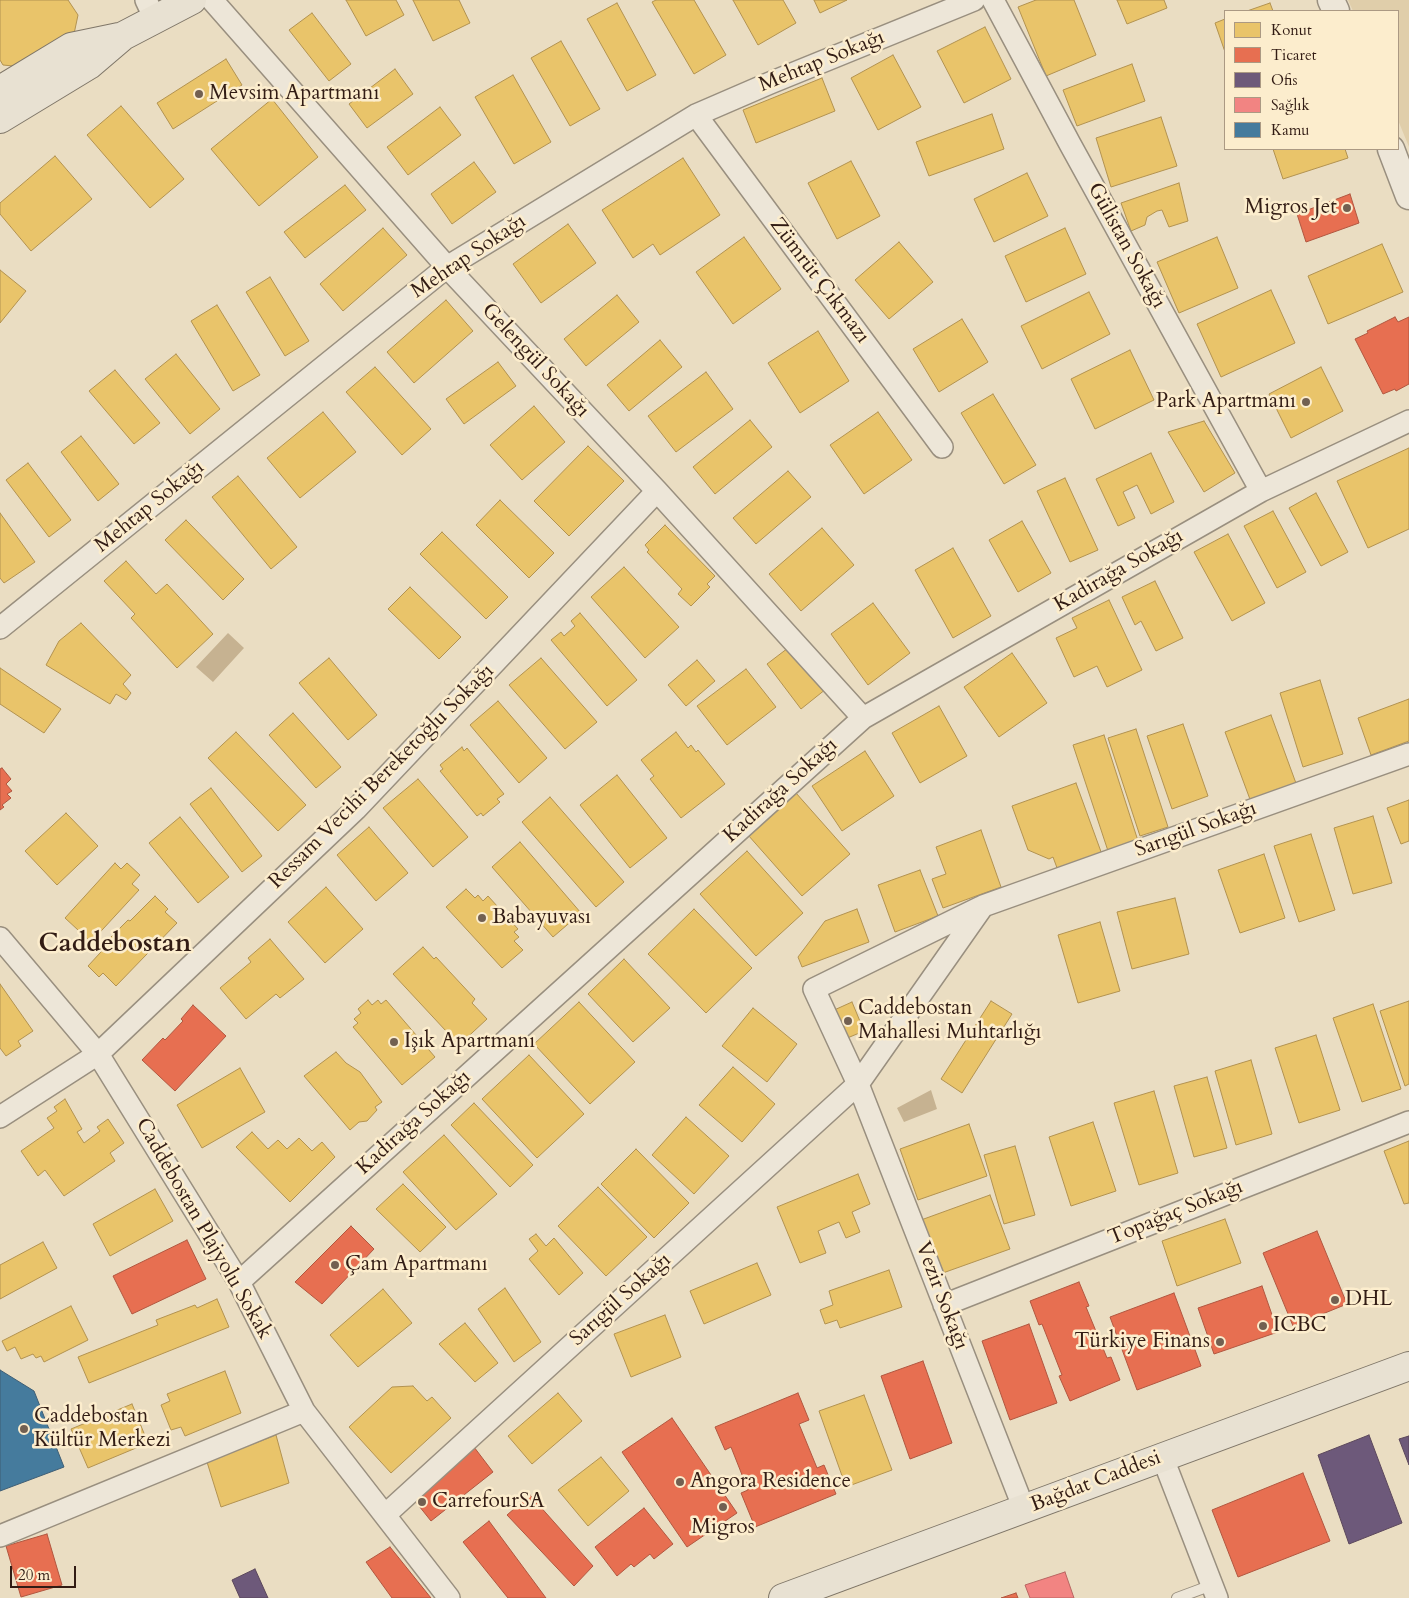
<!DOCTYPE html>
<html>
<head>
<meta charset="utf-8">
<style>
  body { margin:0 }
  #map { position:relative; width:1409px; height:1598px; overflow:hidden; background:#eaddc2; font-family:Cardo,serif }
  canvas { display:block }
  .legend { position:absolute; left:1224px; top:10px; width:175px; height:140px; box-sizing:border-box; background:#fcedcd; border:1px solid #ab9983; margin:0; padding:6px 9px; list-style:none; font-size:15px; color:#321c14 }
  .legend li { display:flex; align-items:center; gap:10px; height:25px }
  .legend b { width:25px; border:1px solid #ab9983 }
  .scale { position:absolute; left:10px; top:1566px; width:66px; height:22px; box-sizing:border-box; border:2px solid #321c14; border-top:0; padding-left:6px; font-size:15px; line-height:18px; white-space:nowrap; color:#321c14; -webkit-text-stroke:4px #fcedcd; paint-order:stroke }
</style>
</head>
<body>
<div id="map">
<canvas width="1409" height="1598"></canvas>
<ul class="legend">
<li><b style="height:14px;background:#e9c46a"></b>Konut</li>
<li><b style="height:14px;background:#e76f51"></b>Ticaret</li>
<li><b style="height:14px;background:#6d597a"></b>Ofis</li>
<li><b style="height:14px;background:#f28482"></b>Sağlık</li>
<li><b style="height:14px;background:#457b9d"></b>Kamu</li>
</ul>
<div class="scale">20 m</div>
</div>
<script>
const ctx = document.querySelector('canvas').getContext('2d');
ctx.lineJoin = 'round';
function fill(path, color) { ctx.fillStyle = color; ctx.fill(path, 'evenodd'); }
const toPath = rows => new Path2D(rows.map(r => 'M' + r).join(''));
function trace(path, color, width, dash) { ctx.strokeStyle = color; ctx.lineWidth = width; ctx.lineCap = dash ? 'butt' : 'round'; ctx.setLineDash(dash || []); ctx.stroke(path); }
function write(font, color, halo, rows, align = 'center') {
  ctx.font = font + ' Cardo,serif'; ctx.lineWidth = 5; ctx.setLineDash([]); ctx.textBaseline = 'middle'; ctx.strokeStyle = halo; ctx.fillStyle = color; for (const [text, x, y, turn = 0] of rows) {
    ctx.save(); ctx.translate(x, y); ctx.rotate((+turn || 0) * Math.PI / 180); ctx.textAlign = isNaN(turn) ? turn : align; if (halo) ctx.strokeText(text, 0, 0); ctx.fillText(text, 0, 0); ctx.restore();
  }
}
const green = toPath([
  [1348,0,1409,0,1409,147,1398,120,1398,11,1353,11]
]);
const water = toPath([
  [228,633,244,648,213,682,196,667],
  [931,1090,937,1109,904,1122,897,1108]
]);
const homes = toPath([
  [0,0,68,0,78,15,74,34,23,67,3,65,0,60,0,0],
  [346,0,396,0,404,15,366,36,346,0],
  [413,0,459,0,470,23,433,41,413,0],
  [656,0,694,0,726,55,694,74,652,2,656,0],
  [733,0,783,0,796,23,758,45,733,0],
  [814,0,847,0,820,13,814,0],
  [1036,0,1074,0,1096,55,1046,76,1018,7,1036,0],
  [1117,0,1164,0,1167,8,1127,24,1117,0],
  [617,3,656,75,627,91,587,19,617,3],
  [1270,3,1273,11,1247,11,1270,3],
  [312,13,351,64,329,81,289,30,312,13],
  [1225,19,1225,52,1215,23,1225,19],
  [985,27,1011,79,964,103,937,51,985,27],
  [561,41,600,109,570,126,531,58,561,41],
  [893,55,921,107,878,130,851,78,893,55],
  [226,59,242,85,173,129,157,103,226,59],
  [1132,64,1145,101,1077,126,1063,90,1132,64],
  [395,69,413,94,367,128,349,104,395,69],
  [513,75,551,142,514,164,475,97,513,75],
  [822,78,835,111,756,143,743,110,822,78],
  [272,99,318,157,259,206,211,149,272,99],
  [121,106,184,179,150,208,87,135,121,106],
  [440,107,461,135,408,175,387,147,440,107],
  [992,114,1004,149,929,176,916,142,992,114],
  [1161,117,1177,166,1111,187,1096,138,1161,117],
  [1273,149,1345,149,1348,158,1283,179,1273,149],
  [55,156,92,199,31,251,0,214,0,203,55,156],
  [683,158,720,215,660,255,653,244,633,258,602,210,683,158],
  [851,161,880,216,837,239,808,183,851,161],
  [474,162,496,192,452,224,431,194,474,162],
  [1027,173,1048,216,994,242,974,199,1027,173],
  [1179,183,1188,221,1169,227,1162,210,1157,211,1147,217,1145,225,1131,231,1121,203,1179,183],
  [345,185,366,210,305,258,284,232,345,185],
  [568,224,596,263,541,303,513,264,568,224],
  [383,228,407,255,343,311,320,284,383,228],
  [1065,228,1086,274,1026,302,1005,256,1065,228],
  [744,237,781,289,733,324,696,272,744,237],
  [1217,237,1238,288,1179,313,1157,262,1217,237],
  [899,242,933,282,889,319,855,280,899,242],
  [1382,244,1403,292,1328,324,1308,276,1382,244],
  [0,270,26,291,0,323,0,270],
  [270,277,309,341,285,356,246,292,270,277],
  [1271,290,1295,343,1221,377,1197,324,1271,290],
  [1089,292,1110,334,1042,369,1021,326,1089,292],
  [617,295,639,322,586,366,564,339,617,295],
  [446,300,473,331,414,383,387,352,446,300],
  [217,305,260,375,233,391,191,321,217,305],
  [962,319,988,362,939,392,913,349,962,319],
  [818,331,849,381,800,413,768,363,818,331],
  [660,340,682,367,629,411,607,385,660,340],
  [1130,350,1154,400,1095,429,1071,379,1130,350],
  [176,354,220,409,190,434,145,379,176,354],
  [498,362,516,386,464,424,446,399,498,362],
  [375,367,431,429,402,455,346,392,375,367],
  [1321,367,1343,411,1291,438,1269,394,1321,367],
  [115,370,160,423,134,444,89,391,115,370],
  [706,372,733,409,676,452,648,416,706,372],
  [993,394,1036,465,1004,484,961,413,993,394],
  [534,406,565,442,522,480,490,445,534,406],
  [323,412,356,452,300,498,267,458,323,412],
  [878,412,912,460,864,494,830,445,878,412],
  [750,420,772,447,715,494,693,467,750,420],
  [1204,421,1235,473,1204,492,1168,432,1204,421],
  [81,436,119,484,98,501,61,452,81,436],
  [588,446,624,481,569,536,534,501,588,446],
  [1409,448,1409,529,1368,548,1337,481,1409,448],
  [1151,453,1174,502,1151,514,1137,485,1123,492,1135,518,1118,526,1096,479,1151,453],
  [28,463,71,520,49,537,6,480,28,463],
  [788,471,811,497,756,544,733,518,788,471],
  [238,476,297,547,271,569,212,497,238,476],
  [1065,478,1098,550,1070,562,1037,491,1065,478],
  [1316,493,1348,552,1321,566,1289,508,1316,493],
  [500,500,554,553,529,578,476,525,500,500],
  [1273,511,1306,572,1277,588,1244,526,1273,511],
  [0,513,35,562,4,583,0,578,0,513],
  [186,520,244,579,223,600,165,540,186,520],
  [1022,521,1051,573,1018,592,989,540,1022,521],
  [665,525,715,576,707,584,710,587,691,606,678,594,682,589,647,552,649,550,645,545,665,525],
  [822,528,854,565,801,611,769,574,822,528],
  [442,532,508,597,486,619,420,554,442,532],
  [1228,534,1265,603,1232,621,1194,552,1228,534],
  [953,548,991,616,953,638,915,570,953,548],
  [126,561,156,594,167,584,213,634,177,668,131,618,135,614,104,581,126,561],
  [624,567,679,627,645,658,591,597,624,567],
  [1155,581,1183,638,1156,651,1141,621,1135,625,1122,597,1155,581],
  [410,587,461,637,439,659,388,609,410,587],
  [1109,600,1142,670,1107,687,1097,666,1074,677,1056,638,1077,628,1072,618,1109,600],
  [873,603,910,653,868,685,831,634,873,603],
  [580,613,637,680,607,706,551,640,561,632,564,636,575,626,571,621,580,613],
  [81,623,131,675,123,684,131,693,126,700,116,694,110,704,46,665,59,641,81,623],
  [792,645,826,689,801,709,767,664,792,645],
  [1012,653,1047,703,999,737,964,687,1012,653],
  [329,658,377,715,348,740,299,683,329,658],
  [541,658,597,722,565,749,509,685,541,658],
  [697,660,715,681,686,706,668,685,697,660],
  [0,668,61,709,44,733,0,704,0,668],
  [746,669,776,707,727,745,697,706,746,669],
  [1320,680,1343,754,1303,767,1280,693,1320,680],
  [1409,699,1409,741,1371,755,1358,718,1409,699],
  [498,701,547,758,519,783,470,725,498,701],
  [939,706,967,756,920,783,892,733,939,706],
  [293,713,341,767,316,788,269,735,293,713],
  [1271,715,1297,786,1251,802,1225,732,1271,715],
  [1183,724,1208,796,1172,809,1147,736,1183,724],
  [1136,729,1168,827,1140,836,1108,738,1136,729],
  [236,732,306,805,278,831,208,758,236,732],
  [676,732,688,748,691,745,696,752,698,750,725,784,681,818,650,779,654,776,641,760,676,732],
  [1104,735,1139,844,1109,854,1073,745,1104,735],
  [462,747,464,751,467,748,504,794,497,799,500,802,483,816,481,813,477,816,440,771,443,769,440,765,462,747],
  [865,751,894,796,842,831,812,786,865,751],
  [617,775,667,838,630,868,580,805,617,775],
  [418,779,468,837,433,867,383,808,418,779],
  [1076,783,1104,860,1060,876,1053,857,1049,859,1028,850,1012,806,1076,783],
  [211,788,262,856,242,872,190,804,211,788],
  [796,793,850,854,802,896,748,835,796,793],
  [550,797,624,882,596,907,522,822,550,797],
  [1409,800,1409,841,1401,844,1387,808,1409,800],
  [66,813,98,846,57,885,25,851,66,813],
  [1373,816,1392,883,1353,894,1334,828,1373,816],
  [180,817,229,877,198,903,149,843,180,817],
  [369,827,408,873,376,901,337,855,369,827],
  [981,830,1001,887,943,908,932,879,946,874,936,847,981,830],
  [1311,834,1335,910,1299,922,1274,846,1311,834],
  [520,842,581,913,553,937,492,867,520,842],
  [747,851,803,913,756,956,700,894,747,851],
  [1264,854,1285,918,1240,933,1218,870,1264,854],
  [115,863,121,869,127,863,140,875,132,884,139,890,91,942,65,918,115,863],
  [920,870,938,916,895,932,878,885,920,870],
  [326,887,363,929,325,963,288,922,326,887],
  [466,889,475,898,478,895,483,901,488,896,518,929,514,932,519,937,514,941,523,950,502,968,446,907,466,889],
  [155,896,168,909,165,912,177,923,116,986,103,973,99,977,88,966,112,940,110,938,128,920,130,921,155,896],
  [1175,898,1189,954,1132,969,1117,912,1175,898],
  [694,909,752,968,706,1013,648,954,694,909],
  [857,909,869,942,802,967,798,957,825,921,857,909],
  [1100,922,1120,991,1078,1003,1058,935,1100,922],
  [270,939,304,979,280,998,276,994,246,1019,220,988,251,962,248,958,270,939],
  [423,947,434,959,436,957,475,999,472,1003,487,1019,459,1045,393,974,423,947],
  [624,959,670,1008,633,1042,588,994,624,959],
  [0,984,33,1031,18,1041,21,1046,6,1056,0,1048,0,984],
  [368,1000,372,1005,378,1000,381,1004,386,1000,435,1057,402,1085,353,1027,358,1023,354,1019,361,1013,358,1009,368,1000],
  [991,1001,1012,1014,962,1093,941,1079,991,1001],
  [1409,1001,1409,1084,1405,1086,1380,1011,1409,1001],
  [579,1002,635,1062,590,1104,534,1044,579,1002],
  [852,1002,864,1031,845,1039,832,1011,852,1002],
  [1373,1004,1401,1089,1362,1102,1333,1018,1373,1004],
  [753,1008,797,1044,767,1082,722,1046,753,1008],
  [1316,1035,1340,1110,1299,1123,1275,1048,1316,1035],
  [336,1052,346,1063,360,1072,382,1102,375,1107,377,1110,367,1121,359,1122,350,1130,304,1076,336,1052],
  [529,1055,584,1114,537,1158,482,1099,529,1055],
  [1251,1060,1272,1134,1236,1145,1215,1071,1251,1060],
  [733,1067,775,1104,742,1142,699,1105,733,1067],
  [240,1068,265,1112,202,1148,177,1105,240,1068],
  [1207,1077,1227,1148,1194,1157,1174,1086,1207,1077],
  [1154,1091,1178,1173,1139,1185,1114,1103,1154,1091],
  [65,1099,82,1129,77,1132,84,1143,100,1131,97,1127,108,1119,124,1143,110,1153,115,1161,64,1196,45,1170,38,1176,21,1151,54,1128,47,1118,57,1111,54,1107,65,1099],
  [474,1103,533,1165,510,1187,451,1125,474,1103],
  [686,1117,729,1156,694,1194,652,1155,686,1117],
  [1093,1122,1116,1191,1071,1206,1049,1137,1093,1122],
  [969,1124,987,1176,918,1200,900,1149,969,1124],
  [252,1132,268,1149,278,1140,287,1149,299,1138,312,1151,322,1142,335,1157,290,1202,236,1147,252,1132],
  [444,1135,497,1194,456,1230,403,1172,444,1135],
  [1409,1141,1409,1203,1404,1204,1384,1151,1409,1141],
  [1015,1146,1035,1215,1004,1224,984,1155,1015,1146],
  [636,1149,689,1203,654,1238,601,1184,636,1149],
  [858,1174,870,1204,852,1212,860,1232,846,1238,839,1222,818,1231,826,1253,800,1263,777,1207,858,1174],
  [403,1184,446,1227,420,1252,376,1209,403,1184],
  [598,1187,647,1237,606,1276,558,1226,598,1187],
  [155,1189,173,1221,110,1256,93,1224,155,1189],
  [990,1195,1010,1249,940,1274,921,1220,990,1195],
  [1225,1219,1241,1263,1177,1286,1162,1241,1225,1219],
  [536,1234,546,1246,554,1238,583,1273,559,1295,529,1259,538,1251,529,1239,536,1234],
  [43,1242,57,1268,0,1299,0,1265,43,1242],
  [757,1263,771,1295,704,1324,690,1291,757,1263],
  [889,1270,902,1307,840,1328,837,1320,825,1324,820,1310,833,1305,829,1291,889,1270],
  [505,1288,541,1342,514,1362,478,1309,505,1288],
  [383,1289,412,1323,358,1367,330,1335,383,1289],
  [217,1299,229,1327,89,1383,78,1357,158,1325,156,1320,195,1305,197,1308,217,1299],
  [71,1306,88,1340,44,1362,41,1356,36,1358,33,1354,21,1359,15,1347,7,1351,2,1341,71,1306],
  [665,1315,681,1357,631,1377,614,1334,665,1315],
  [465,1323,498,1363,475,1382,439,1344,465,1323],
  [225,1371,241,1413,185,1436,181,1427,171,1430,161,1405,170,1401,167,1394,225,1371],
  [413,1386,427,1401,432,1397,451,1418,391,1473,349,1427,392,1387,413,1386],
  [558,1393,582,1421,532,1464,508,1436,558,1393],
  [864,1395,892,1470,846,1487,819,1411,864,1395],
  [132,1404,148,1443,88,1468,71,1429,132,1404],
  [276,1435,289,1483,221,1507,207,1462,276,1435],
  [601,1457,629,1491,588,1526,558,1490,601,1457]
]);
const shops = toPath([
  [1350,194,1359,223,1306,242,1297,214,1350,194],
  [1395,317,1398,322,1409,317,1409,384,1396,391,1395,389,1383,394,1355,339,1368,333,1367,331,1395,317],
  [2,768,11,779,6,784,12,791,7,794,11,798,2,805,4,807,0,810,0,769,2,768],
  [193,1005,226,1036,175,1091,142,1060,163,1038,165,1040,183,1021,181,1019,193,1005],
  [351,1226,374,1249,322,1304,295,1282,351,1226],
  [1317,1231,1347,1304,1293,1326,1263,1253,1317,1231],
  [187,1240,206,1279,132,1314,113,1276,187,1240],
  [1079,1282,1089,1306,1086,1307,1107,1358,1111,1357,1120,1380,1070,1401,1059,1376,1062,1375,1042,1324,1039,1325,1030,1301,1079,1282],
  [1262,1286,1278,1332,1214,1354,1198,1308,1262,1286],
  [1174,1293,1201,1366,1137,1390,1110,1317,1174,1293],
  [1029,1324,1057,1403,1010,1420,982,1341,1029,1324],
  [923,1361,952,1443,910,1459,881,1376,923,1361],
  [798,1393,809,1420,799,1424,817,1468,824,1465,836,1494,755,1527,741,1493,748,1490,731,1447,725,1450,715,1427,798,1393],
  [672,1418,737,1513,687,1547,622,1452,672,1418],
  [474,1447,493,1472,431,1521,411,1496,474,1447],
  [1303,1473,1330,1541,1238,1577,1212,1510,1303,1473],
  [530,1495,593,1566,574,1586,507,1515,530,1495],
  [644,1508,673,1544,654,1559,650,1554,634,1567,631,1564,617,1576,595,1547,644,1508],
  [489,1521,546,1598,508,1598,463,1542,489,1521],
  [47,1534,62,1585,21,1597,6,1546,47,1534],
  [390,1547,431,1598,392,1598,366,1562,390,1547],
  [1016,1593,1018,1598,1001,1598,1016,1593]
]);
const offices = toPath([
  [1369,1435,1402,1523,1349,1544,1318,1455,1369,1435],
  [1409,1436,1409,1465,1399,1439,1409,1436],
  [255,1569,268,1598,240,1598,232,1580,255,1569]
]);
const health = toPath([
  [1065,1572,1074,1598,1030,1598,1025,1585,1065,1572]
]);
const public = toPath([
  [0,1370,34,1391,64,1467,0,1491,0,1370]
]);
const service = toPath([
  [1177,1598,1212,1585]
]);
const minor = toPath([
  [146,0,155,19],
  [212,0,447,267,657,491,863,718],
  [993,0,1070,144,1261,491],
  [696,115,942,447],
  [0,628,447,267,696,115,770,83,974,0],
  [981,907,814,989,858,1084,1024,1509],
  [0,938,98,1054,239,1282,304,1411,449,1598],
  [0,1117,98,1054,356,809,657,491],
  [239,1282,863,718,1261,491,1409,421],
  [944,1305,1409,1122],
  [1162,1456,1217,1598],
  [385,1515,858,1084,983,906,1409,754],
  [0,1536,304,1411]
]);
const tertiary = toPath([
  [1331,0,1336,11],
  [1391,149,1409,196]
]);
const primary = toPath([
  [0,90,71,47,119,37],
  [0,119,89,65,123,36,192,0],
  [783,1598,1409,1366]
]);
const markers = [
  [199,94,5,"#726051"],
  [1347,208,5,"#726051"],
  [1306,402,5,"#726051"],
  [482,918,5,"#726051"],
  [848,1021,5,"#726051"],
  [394,1042,5,"#726051"],
  [335,1265,5,"#726051"],
  [1335,1300,5,"#726051"],
  [1263,1326,5,"#726051"],
  [1220,1342,5,"#726051"],
  [24,1429,5,"#726051"],
  [680,1482,5,"#726051"],
  [422,1502,5,"#726051"],
  [723,1507,5,"#726051"]
];
const streetNames = [
  ["Mehtap Sokağı",822,62,-22],
  ["Gülistan Sokağı",1126,246,61],
  ["Mehtap Sokağı",469,257,-34],
  ["Zümrüt Çıkmazı",819,281,53],
  ["Gelengül Sokağı",535,361,47],
  ["Mehtap Sokağı",150,507,-39],
  ["Kadirağa Sokağı",1119,571,-30],
  ["Ressam Vecihi Bereketoğlu Sokağı",382,777,-45],
  ["Kadirağa Sokağı",781,791,-42],
  ["Sarıgül Sokağı",1196,830,-20],
  ["Kadirağa Sokağı",414,1123,-42],
  ["Topağaç Sokağı",1176,1213,-22],
  ["Caddebostan Plajyolu Sokak",203,1229,60],
  ["Vezir Sokağı",941,1296,69],
  ["Sarıgül Sokağı",621,1300,-42],
  ["Bağdat Caddesi",1096,1482,-21]
];
const poiNames = [
  ["Mevsim Apartmanı",209,94],
  ["Migros Jet",1337,208,"right"],
  ["Park Apartmanı",1296,402,"right"],
  ["Babayuvası",492,918],
  ["Caddebostan",858,1009],
  ["Mahallesi Muhtarlığı",858,1033],
  ["Işık Apartmanı",404,1042],
  ["Çam Apartmanı",345,1265],
  ["DHL",1345,1300],
  ["ICBC",1273,1326],
  ["Türkiye Finans",1210,1342,"right"],
  ["Caddebostan",34,1417],
  ["Kültür Merkezi",34,1441],
  ["Angora Residence",690,1482],
  ["CarrefourSA",432,1502],
  ["Migros",723,1528,"center"]
];
const districtNames = [
  ["Caddebostan",115,945]
];
fill(green, '#e0ceaa');
fill(water, '#c6b291');
fill(homes, '#e9c46a');
trace(homes, '#b29250', 1);
fill(shops, '#e76f51');
trace(shops, '#b1563f', 1);
fill(offices, '#6d597a');
trace(offices, '#5b475b', 1);
fill(health, '#f28482');
trace(health, '#b86561', 1);
fill(public, '#457b9d');
trace(public, '#3f5e74', 1);
trace(service, '#998f7f', 12);
trace(minor, '#998f7f', 24);
trace(tertiary, '#998f7f', 29);
trace(primary, '#7f7668', 30);
trace(service, '#ede6d8', 10);
trace(minor, '#ede6d8', 21);
trace(tertiary, '#ede6d8', 26);
trace(primary, '#e8e1d2', 28);
for (const [x, y, r, color] of markers) { const dot = new Path2D(); dot.arc(x, y, r, 0, 2 * Math.PI); ctx.fillStyle = color; ctx.fill(dot); trace(dot, '#fcedcd', 2); }
write('21px', '#321c14', '#fcedcd', streetNames);
write('21px', '#321c14', '#fcedcd', poiNames, 'left');
write('bold 26px', '#321c14', '#fcedcd', districtNames);
</script>
</body>
</html>
